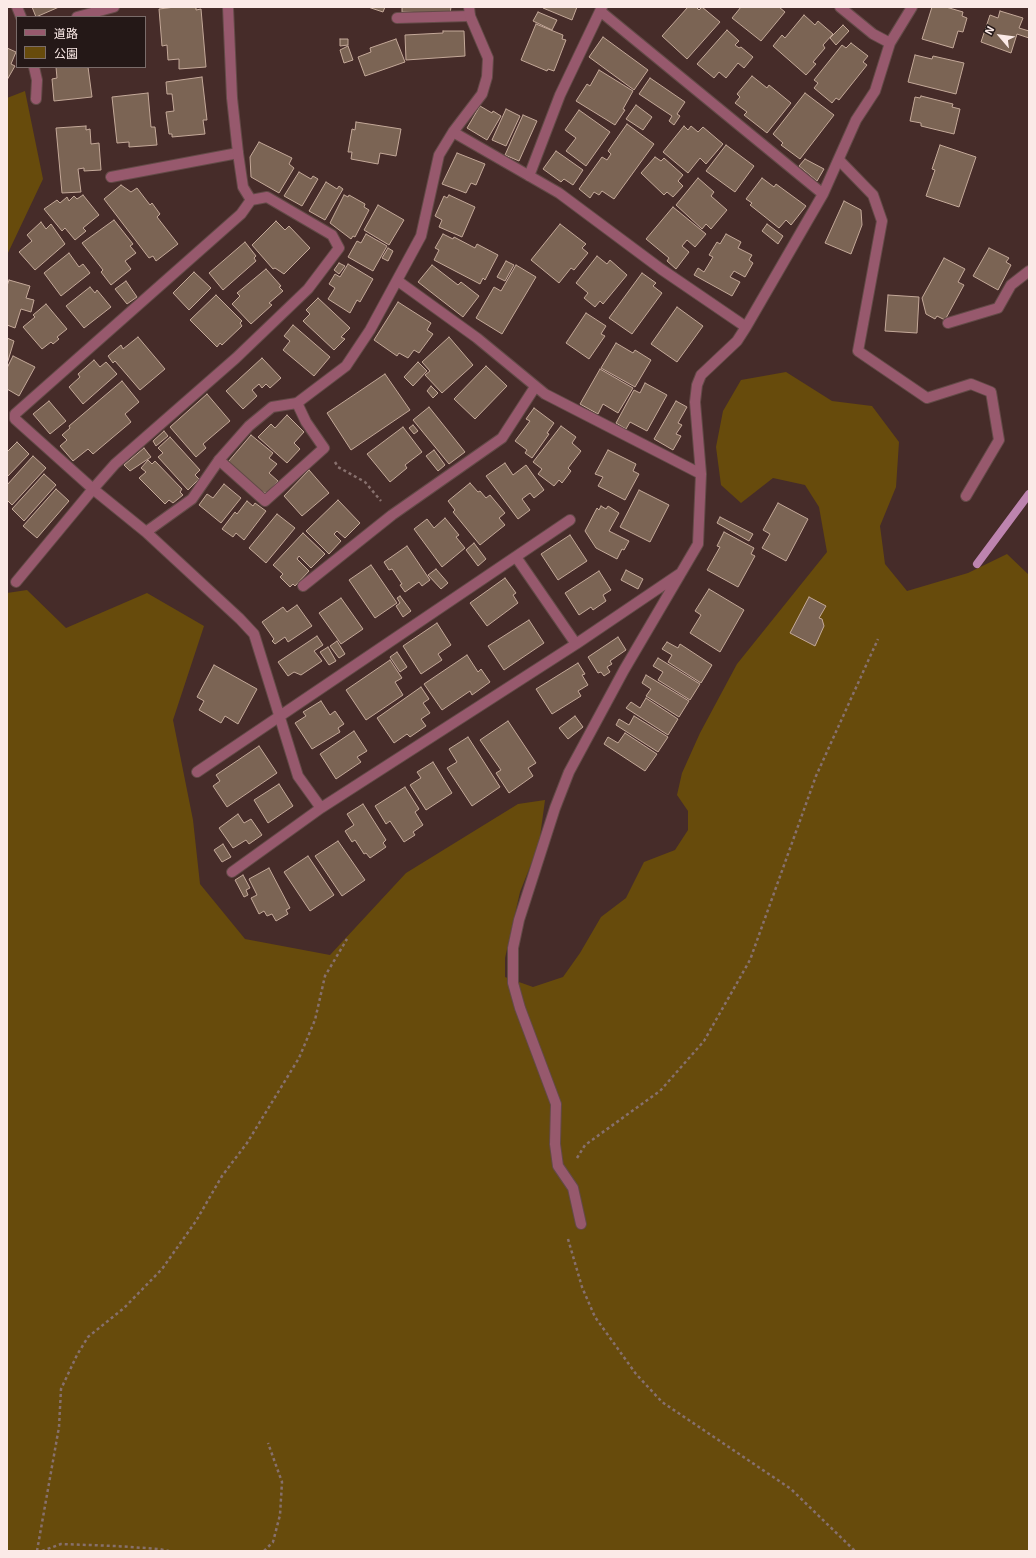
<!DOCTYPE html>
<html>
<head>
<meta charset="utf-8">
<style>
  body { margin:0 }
  #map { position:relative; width:1036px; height:1558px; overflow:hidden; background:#462c29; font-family:"Exo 2","Noto Sans JP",sans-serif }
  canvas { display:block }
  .frame { position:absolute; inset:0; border:8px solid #fbeae7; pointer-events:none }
  .legend { position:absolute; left:16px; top:16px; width:130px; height:52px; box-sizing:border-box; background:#241817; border:1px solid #7a6c6a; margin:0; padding:5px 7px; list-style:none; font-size:12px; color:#fbeae7 }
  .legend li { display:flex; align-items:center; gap:8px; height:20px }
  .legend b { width:20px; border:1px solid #7a6c6a }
  .north { position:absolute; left:980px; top:16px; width:40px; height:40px; -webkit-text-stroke:3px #241817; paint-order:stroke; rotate:298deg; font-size:11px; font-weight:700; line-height:16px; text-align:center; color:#fbeae7 }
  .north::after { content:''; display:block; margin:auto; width:14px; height:18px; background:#fbeae7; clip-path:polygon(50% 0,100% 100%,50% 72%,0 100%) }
</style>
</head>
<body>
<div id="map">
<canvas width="1036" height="1558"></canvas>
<div class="frame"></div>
<ul class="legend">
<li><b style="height:5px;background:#97596d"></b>道路</li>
<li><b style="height:11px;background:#674b0c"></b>公園</li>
</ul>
<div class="north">N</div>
</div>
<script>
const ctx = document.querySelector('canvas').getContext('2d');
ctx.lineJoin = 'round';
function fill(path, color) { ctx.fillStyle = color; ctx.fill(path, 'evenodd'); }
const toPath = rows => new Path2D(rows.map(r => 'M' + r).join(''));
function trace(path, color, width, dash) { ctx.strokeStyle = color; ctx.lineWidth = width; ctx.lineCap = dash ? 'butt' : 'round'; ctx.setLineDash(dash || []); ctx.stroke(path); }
const green = toPath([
  [25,91,43,179,7,255,7,98],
  [786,372,832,401,872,406,899,442,896,487,880,526,885,564,907,591,968,573,1007,554,1029,575,1029,1551,7,1551,7,593,27,590,66,628,147,593,204,626,173,720,193,820,200,884,245,939,330,955,406,873,518,804,545,800,539,844,520,892,505,958,505,977,533,987,563,977,580,953,601,917,626,898,644,862,675,850,688,830,688,811,677,795,682,773,700,733,737,664,827,552,819,507,805,485,773,478,741,503,721,485,716,447,723,411,741,380]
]);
const stream = toPath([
  [977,564,1029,494]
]);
const building = toPath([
  [32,7,59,7,36,17,32,7],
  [175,7,196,7,196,10,201,9,206,67,179,69,179,59,168,60,167,45,162,46,159,9,175,7],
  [368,7,385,7,383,12,368,7],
  [402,7,451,7,450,14,402,12,402,7],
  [544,7,577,7,572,20,543,8,544,7],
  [688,7,696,7,699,10,702,7,720,22,687,59,662,36,688,7],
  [741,7,779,7,785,12,761,41,732,18,741,7],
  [932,7,946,7,963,12,962,16,967,18,963,32,958,31,953,48,922,39,932,7],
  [1000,11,1023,18,1019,28,1029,31,1029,38,1017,34,1011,53,981,42,990,15,998,18,1000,11],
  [538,12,557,20,552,30,533,21,538,12],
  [804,15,815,25,818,21,833,34,823,45,825,48,813,62,816,64,806,75,773,46,782,35,785,38,804,15],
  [536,24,563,35,562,39,566,40,554,71,548,69,547,71,521,60,536,24],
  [843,25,849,31,836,45,830,38,843,25],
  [727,30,739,41,735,45,739,48,741,47,753,57,744,68,738,63,726,78,719,72,714,78,697,64,727,30],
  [443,31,464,31,465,56,406,60,405,35,443,33,443,31],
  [603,37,648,70,634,90,589,57,603,37],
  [340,39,348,39,348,45,340,46,340,39],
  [396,39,405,62,365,76,358,57,371,52,370,48,396,39],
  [851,43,868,56,863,62,867,65,839,100,836,98,832,103,814,88,818,83,814,80,842,45,846,48,851,43],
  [348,46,353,60,344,63,340,50,348,46],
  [7,48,16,52,11,64,15,66,7,80,7,48],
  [915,55,932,59,933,56,964,63,956,94,908,82,915,55],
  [56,67,93,67,88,67,92,97,54,101,52,79,57,78,56,67],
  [599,70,633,91,623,109,625,110,615,125,576,101,587,84,590,86,599,70],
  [752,76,767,88,769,85,791,103,767,133,744,115,747,112,735,103,740,97,737,94,752,76],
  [202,77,207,120,203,120,205,134,172,137,172,134,169,134,166,112,174,111,172,94,167,94,166,82,202,77],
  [650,78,685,102,677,114,680,116,674,125,669,121,672,116,639,94,650,78],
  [148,93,151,127,155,127,157,145,129,147,129,142,117,143,112,97,148,93],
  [805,93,834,115,800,159,781,145,783,143,773,134,805,93],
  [921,96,953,104,952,107,960,109,954,134,921,126,921,123,910,121,915,97,920,98,921,96],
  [636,105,652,117,643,130,626,119,636,105],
  [480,106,492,113,493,111,501,116,487,140,467,128,480,106],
  [506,109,520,116,506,146,492,140,506,109],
  [579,110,610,132,586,166,566,151,576,138,565,130,579,110],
  [523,115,537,121,519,161,505,155,523,115],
  [356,122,401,129,396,156,380,153,378,164,351,159,352,152,348,152,352,129,355,130,356,122],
  [627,124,654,144,614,199,602,191,599,195,594,192,590,198,579,189,602,157,607,160,611,154,608,151,627,124],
  [86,126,86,130,90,129,91,144,99,143,101,170,84,171,84,168,78,169,81,192,62,193,56,128,86,126],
  [684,126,688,130,691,126,698,132,703,127,723,144,706,164,700,158,688,173,663,152,684,126],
  [259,142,292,158,289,164,294,168,279,193,251,177,250,157,259,142],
  [726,145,754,166,735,192,706,171,726,145],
  [940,145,976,157,959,207,926,196,935,170,932,169,940,145],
  [556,151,583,170,573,185,564,179,561,182,543,169,556,151],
  [457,153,485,164,476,185,471,183,466,193,442,184,457,153],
  [655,157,661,161,664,158,683,175,678,181,683,186,673,197,667,192,664,195,641,173,655,157],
  [805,159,824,169,817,181,799,166,805,159],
  [299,172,311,179,313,176,318,179,302,206,284,196,299,172],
  [698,178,714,192,711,196,727,210,711,229,706,224,702,229,676,205,698,178],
  [762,178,774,187,776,184,806,206,791,225,786,220,779,228,750,205,752,203,746,199,762,178],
  [326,182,337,189,339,186,343,189,325,220,309,211,326,182],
  [121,185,131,192,137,188,150,205,152,203,160,214,157,217,178,244,156,261,153,256,149,258,104,199,121,185],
  [83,195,99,215,83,228,86,231,75,240,65,228,62,231,44,209,57,200,60,203,67,197,69,201,74,196,77,199,83,195],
  [344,195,348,197,349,195,365,204,364,207,369,210,355,237,353,236,351,239,330,223,344,195],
  [449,195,475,207,462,237,439,227,442,220,435,216,444,196,447,198,449,195],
  [844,201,861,210,862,225,851,254,825,243,844,201],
  [378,205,404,220,389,245,364,230,378,205],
  [673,207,706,234,695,247,687,240,682,246,689,252,676,269,667,261,669,258,646,239,673,207],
  [114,220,133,244,130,246,136,253,125,261,131,269,111,285,101,272,103,270,82,243,114,220],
  [276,221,285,230,289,226,310,248,284,274,275,268,273,269,252,245,276,221],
  [41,222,46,229,51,224,65,244,35,270,19,252,32,241,27,235,41,222],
  [560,224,586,244,582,248,588,253,574,270,571,268,559,283,531,260,560,224],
  [767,224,783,236,778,244,762,231,767,224],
  [366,234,387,246,373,271,348,257,357,241,361,243,366,234],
  [443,234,453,239,454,237,475,248,477,244,498,255,485,280,483,278,480,284,434,260,439,250,435,248,443,234],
  [726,234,741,242,738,248,752,255,749,260,753,263,745,277,734,271,730,277,740,282,732,296,694,275,698,268,704,272,713,257,709,255,717,242,720,244,726,234],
  [245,242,256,256,254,258,256,261,223,290,209,273,245,242],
  [388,248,393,251,388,261,382,258,388,248],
  [989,248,1009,258,1006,262,1011,265,998,290,973,276,989,248],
  [69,253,79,267,83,264,90,273,61,296,44,273,69,253],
  [597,256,607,264,610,260,627,275,603,304,600,301,595,307,584,298,588,293,576,283,597,256],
  [944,258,965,269,958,282,964,285,945,320,937,316,935,319,926,314,922,298,944,258],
  [506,261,514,265,505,281,497,277,506,261],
  [339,263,345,266,339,274,334,270,339,263],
  [348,264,373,279,360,302,357,300,350,313,328,299,335,288,329,284,335,274,340,277,348,264],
  [432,265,458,285,461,282,479,296,463,317,418,282,432,265],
  [516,265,536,277,502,334,476,318,494,287,501,291,516,265],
  [266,269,281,286,279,287,283,291,269,303,272,305,251,324,232,304,240,296,237,293,266,269],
  [194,272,211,288,189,310,173,293,194,272],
  [642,273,656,283,653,286,662,293,632,334,609,318,642,273],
  [9,280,30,286,26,298,34,300,31,312,21,309,15,328,7,325,7,286,9,280],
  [126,281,137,297,127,304,115,289,126,281],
  [90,287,95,293,97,290,111,307,84,328,66,306,90,287],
  [216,295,242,321,240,323,242,326,222,345,220,343,217,347,190,320,216,295],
  [888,295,919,297,917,333,885,331,888,295],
  [318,298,350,328,341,337,345,339,334,350,303,321,310,314,306,310,318,298],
  [398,302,431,323,427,330,433,334,419,353,414,350,408,358,399,353,397,356,374,340,398,302],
  [46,304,67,329,57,337,59,339,53,344,51,342,42,349,23,327,35,317,33,315,46,304],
  [677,307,703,326,677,362,651,344,677,307],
  [586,313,606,326,601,334,605,336,589,359,566,343,586,313],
  [293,325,330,357,314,376,283,350,290,341,284,336,293,325],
  [138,337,165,369,140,390,115,361,113,363,108,356,121,345,123,349,138,337],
  [449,337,473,365,442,393,425,375,430,371,422,362,449,337],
  [7,338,14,341,7,364,7,338],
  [616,343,633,353,635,350,651,360,635,387,601,368,616,343],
  [13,356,35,367,19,396,7,389,7,368,13,356],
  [262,358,281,378,270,388,266,384,262,388,259,384,252,390,257,396,243,409,226,391,262,358],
  [94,360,100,367,106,362,117,374,83,404,69,387,80,377,78,374,94,360],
  [418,362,427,371,413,386,404,377,418,362],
  [486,366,507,386,475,419,454,399,486,366],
  [600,369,633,388,618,413,603,404,598,414,580,404,600,369],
  [385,374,410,410,351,450,327,413,385,374],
  [122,381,139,402,125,414,131,422,93,454,88,449,73,461,60,446,67,440,62,435,70,428,69,426,122,381],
  [645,383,667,395,647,431,630,422,626,429,616,423,634,390,640,393,645,383],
  [431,386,438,393,433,398,427,391,431,386],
  [207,394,230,421,203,444,206,448,196,457,170,427,207,394],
  [49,401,66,421,50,434,33,414,49,401],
  [676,401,687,407,678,423,682,425,676,434,681,436,673,450,654,439,676,401],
  [429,407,465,452,449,464,413,420,429,407],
  [534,408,554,423,547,433,549,434,532,458,525,453,527,450,515,441,530,421,526,419,534,408],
  [287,415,304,432,294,443,300,449,287,463,258,437,271,424,275,428,287,415],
  [413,425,418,431,414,434,409,428,413,425],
  [561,426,576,437,572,443,581,451,568,468,571,471,562,483,559,480,554,486,538,474,542,469,533,462,561,426],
  [403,427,422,452,405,465,407,468,390,482,367,454,403,427],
  [164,431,168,436,156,446,153,441,164,431],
  [251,435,273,453,269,458,277,464,269,473,278,481,267,493,258,491,228,462,251,435],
  [170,437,200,470,195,475,199,479,188,490,158,457,163,453,158,448,170,437],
  [17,442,29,454,7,477,7,452,17,442],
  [144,448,151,457,130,471,124,465,144,448],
  [434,450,445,465,438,471,426,456,434,450],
  [608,450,636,464,633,471,639,474,625,500,598,486,603,477,595,474,608,450],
  [33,456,46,468,12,505,7,500,7,485,33,456],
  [148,460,152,464,155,461,182,489,180,492,183,495,173,503,169,500,165,504,139,478,146,472,141,468,148,460],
  [505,463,513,475,526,465,544,490,534,498,530,493,522,499,530,510,518,519,486,476,505,463],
  [309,470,329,493,302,516,284,496,309,470],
  [44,474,56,485,24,521,12,509,44,474],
  [470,483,478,492,480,491,486,498,490,495,505,513,499,518,505,525,480,545,453,512,455,510,448,501,470,483],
  [224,484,241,498,221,523,199,505,207,494,213,498,224,484],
  [56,489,69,501,37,538,23,526,56,489],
  [639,490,669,505,650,542,620,527,639,490],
  [338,500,360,523,345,538,337,531,334,534,341,541,329,554,306,531,338,500],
  [247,501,253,506,255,503,266,511,244,540,236,533,233,537,222,529,235,512,237,514,247,501],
  [778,503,808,519,786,561,762,548,770,534,763,530,778,503],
  [601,506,606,509,608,506,619,513,609,531,629,541,624,550,622,549,617,559,596,548,585,531,597,508,599,510,601,506],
  [277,514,295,528,266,563,249,548,277,514],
  [720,517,753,534,749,541,717,523,720,517],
  [445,518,459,535,456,537,465,548,442,567,414,529,427,519,434,528,445,518],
  [724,532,754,548,751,554,755,556,738,587,707,570,720,547,717,546,724,532],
  [303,533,325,554,311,568,299,556,297,559,309,571,295,586,293,584,290,587,280,577,283,574,273,565,303,533],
  [570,535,587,561,558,580,541,554,570,535],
  [474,543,486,559,478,566,466,550,474,543],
  [407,546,430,580,422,586,419,582,405,592,400,585,402,584,392,569,389,570,384,562,407,546],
  [371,565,397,603,375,618,349,580,371,565],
  [436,569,448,583,441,589,428,575,436,569],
  [626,570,643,579,638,589,621,580,626,570],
  [599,571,611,590,603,595,606,601,593,610,591,607,579,615,565,593,599,571],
  [505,578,516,593,513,595,518,603,487,626,470,603,505,578],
  [709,589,744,610,720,652,690,633,701,615,695,611,709,589],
  [400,596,411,611,403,617,396,606,400,603,397,598,400,596],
  [809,597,826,606,819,618,822,619,824,626,815,646,790,633,809,597],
  [341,598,363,629,341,644,319,613,341,598],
  [297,605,312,626,288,642,285,637,275,644,272,641,274,639,262,622,283,607,287,612,297,605],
  [529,620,544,643,504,670,488,646,529,620],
  [437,623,451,645,438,654,442,660,421,674,403,646,437,623],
  [317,636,323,645,314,651,322,661,301,675,294,672,288,676,278,662,317,636],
  [618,637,626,650,610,661,612,664,607,667,610,672,604,676,601,672,598,673,588,657,618,637],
  [337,641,345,654,339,658,330,646,337,641],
  [667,642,678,648,680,644,712,665,701,683,668,662,672,655,662,649,667,642],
  [328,647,336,661,329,665,320,652,328,647],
  [397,652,407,667,400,672,390,657,397,652],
  [467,655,478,672,481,669,490,682,472,695,470,691,442,710,424,684,467,655],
  [658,658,700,684,690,700,658,680,663,672,653,666,658,658],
  [390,660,402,678,395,682,403,695,366,720,346,690,390,660],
  [578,663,585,674,582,675,588,685,578,691,581,696,552,714,536,689,578,663],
  [214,665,257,689,238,724,225,716,221,723,199,710,204,701,197,697,214,665],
  [646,675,689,701,679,717,646,696,651,689,642,683,646,675],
  [421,687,429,699,423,703,430,713,421,719,426,726,410,737,407,734,394,743,377,718,421,687],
  [646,698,678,719,668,735,626,708,631,702,640,708,646,698],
  [321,701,330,715,335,711,344,724,338,728,340,732,312,749,295,723,306,716,303,712,321,701],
  [575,716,583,727,568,739,559,728,575,716],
  [634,716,668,737,658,752,616,725,619,719,629,725,634,716],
  [508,721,536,763,528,768,533,776,509,793,496,773,501,770,480,740,508,721],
  [354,731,367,751,357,757,361,762,336,779,320,754,354,731],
  [625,733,657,754,645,771,604,744,608,737,618,743,625,733],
  [468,737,500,787,472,806,447,768,457,762,449,749,468,737],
  [259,746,277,773,227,807,213,786,220,781,216,775,259,746],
  [433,762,452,793,426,810,410,785,421,778,417,772,433,762],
  [279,784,293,806,268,823,254,800,279,784],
  [405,787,419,809,415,812,423,825,413,832,415,835,404,842,390,821,386,824,375,806,405,787],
  [363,804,386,840,383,843,386,847,370,858,366,853,364,854,355,840,352,842,345,831,354,825,347,814,363,804],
  [238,814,244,823,251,819,262,835,249,844,246,840,233,848,219,828,238,814],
  [338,841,365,880,342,896,315,856,338,841],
  [223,844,231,857,222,862,214,850,223,844],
  [308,856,334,895,310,911,284,872,308,856],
  [269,868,290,908,286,910,288,914,276,921,272,914,267,916,264,911,259,914,251,898,257,895,249,879,269,868],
  [243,875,250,888,246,890,248,895,244,897,235,880,243,875]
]);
const path = toPath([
  [335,462,338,467,365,482,381,501],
  [577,1158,585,1145,660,1091,704,1041,750,960,816,776,878,639],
  [568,1239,582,1287,595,1317,636,1374,662,1402,791,1489,855,1551],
  [37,1551,59,1427,61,1389,77,1355,88,1337,124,1308,162,1269,196,1221,222,1176,247,1143,299,1058,315,1020,325,976,347,939],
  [42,1551,61,1544,116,1546,159,1549,169,1551],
  [264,1551,273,1542,280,1515,282,1482,268,1443]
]);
const service = toPath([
  [77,17,114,7],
  [397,18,470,16],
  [839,160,873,195,882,221,858,351,927,398,971,384,991,392,999,440,966,496],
  [111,177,238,153],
  [948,323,998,308,1011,285,1029,271],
  [219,460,265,501,324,448,306,422,297,403],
  [197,772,280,716]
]);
const minor = toPath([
  [17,7,21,17],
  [228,7,232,98,238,153,243,187,251,200],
  [840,7,873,34,890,43],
  [600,11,823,194],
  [34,67,37,80,36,99],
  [453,132,559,193,661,269,746,327],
  [529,176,560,95,602,7],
  [398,281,477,338,545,394,701,474],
  [146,532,192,499,219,460,249,426,272,407,297,403,346,366,370,330,421,236,439,155,453,132,482,94,487,77,488,58,470,16,469,7],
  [516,557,576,644],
  [16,582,93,489,115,464,236,358,308,289,339,248,332,235,267,197,251,200,241,214,15,414,15,419,93,489,146,532,240,619,254,634,298,776,321,808],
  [303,586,392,515,502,438,535,387],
  [280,716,570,520],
  [232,872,321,808,576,644,681,573],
  [581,1224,573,1188,558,1166,555,1144,556,1104,520,1008,513,983,513,948,519,920,555,808,569,772,624,670,698,544,701,474,695,402,697,385,701,375,737,341,746,327,823,194,856,120,875,91,890,43,912,7]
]);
fill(green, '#674b0c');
trace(stream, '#bd84af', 8);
fill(building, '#7b6454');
trace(building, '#c4a999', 1);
trace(service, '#634a47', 12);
trace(minor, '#634a47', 12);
trace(path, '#87706d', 2.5, [3, 3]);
trace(service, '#97596d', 10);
trace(minor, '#97596d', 10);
</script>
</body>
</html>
